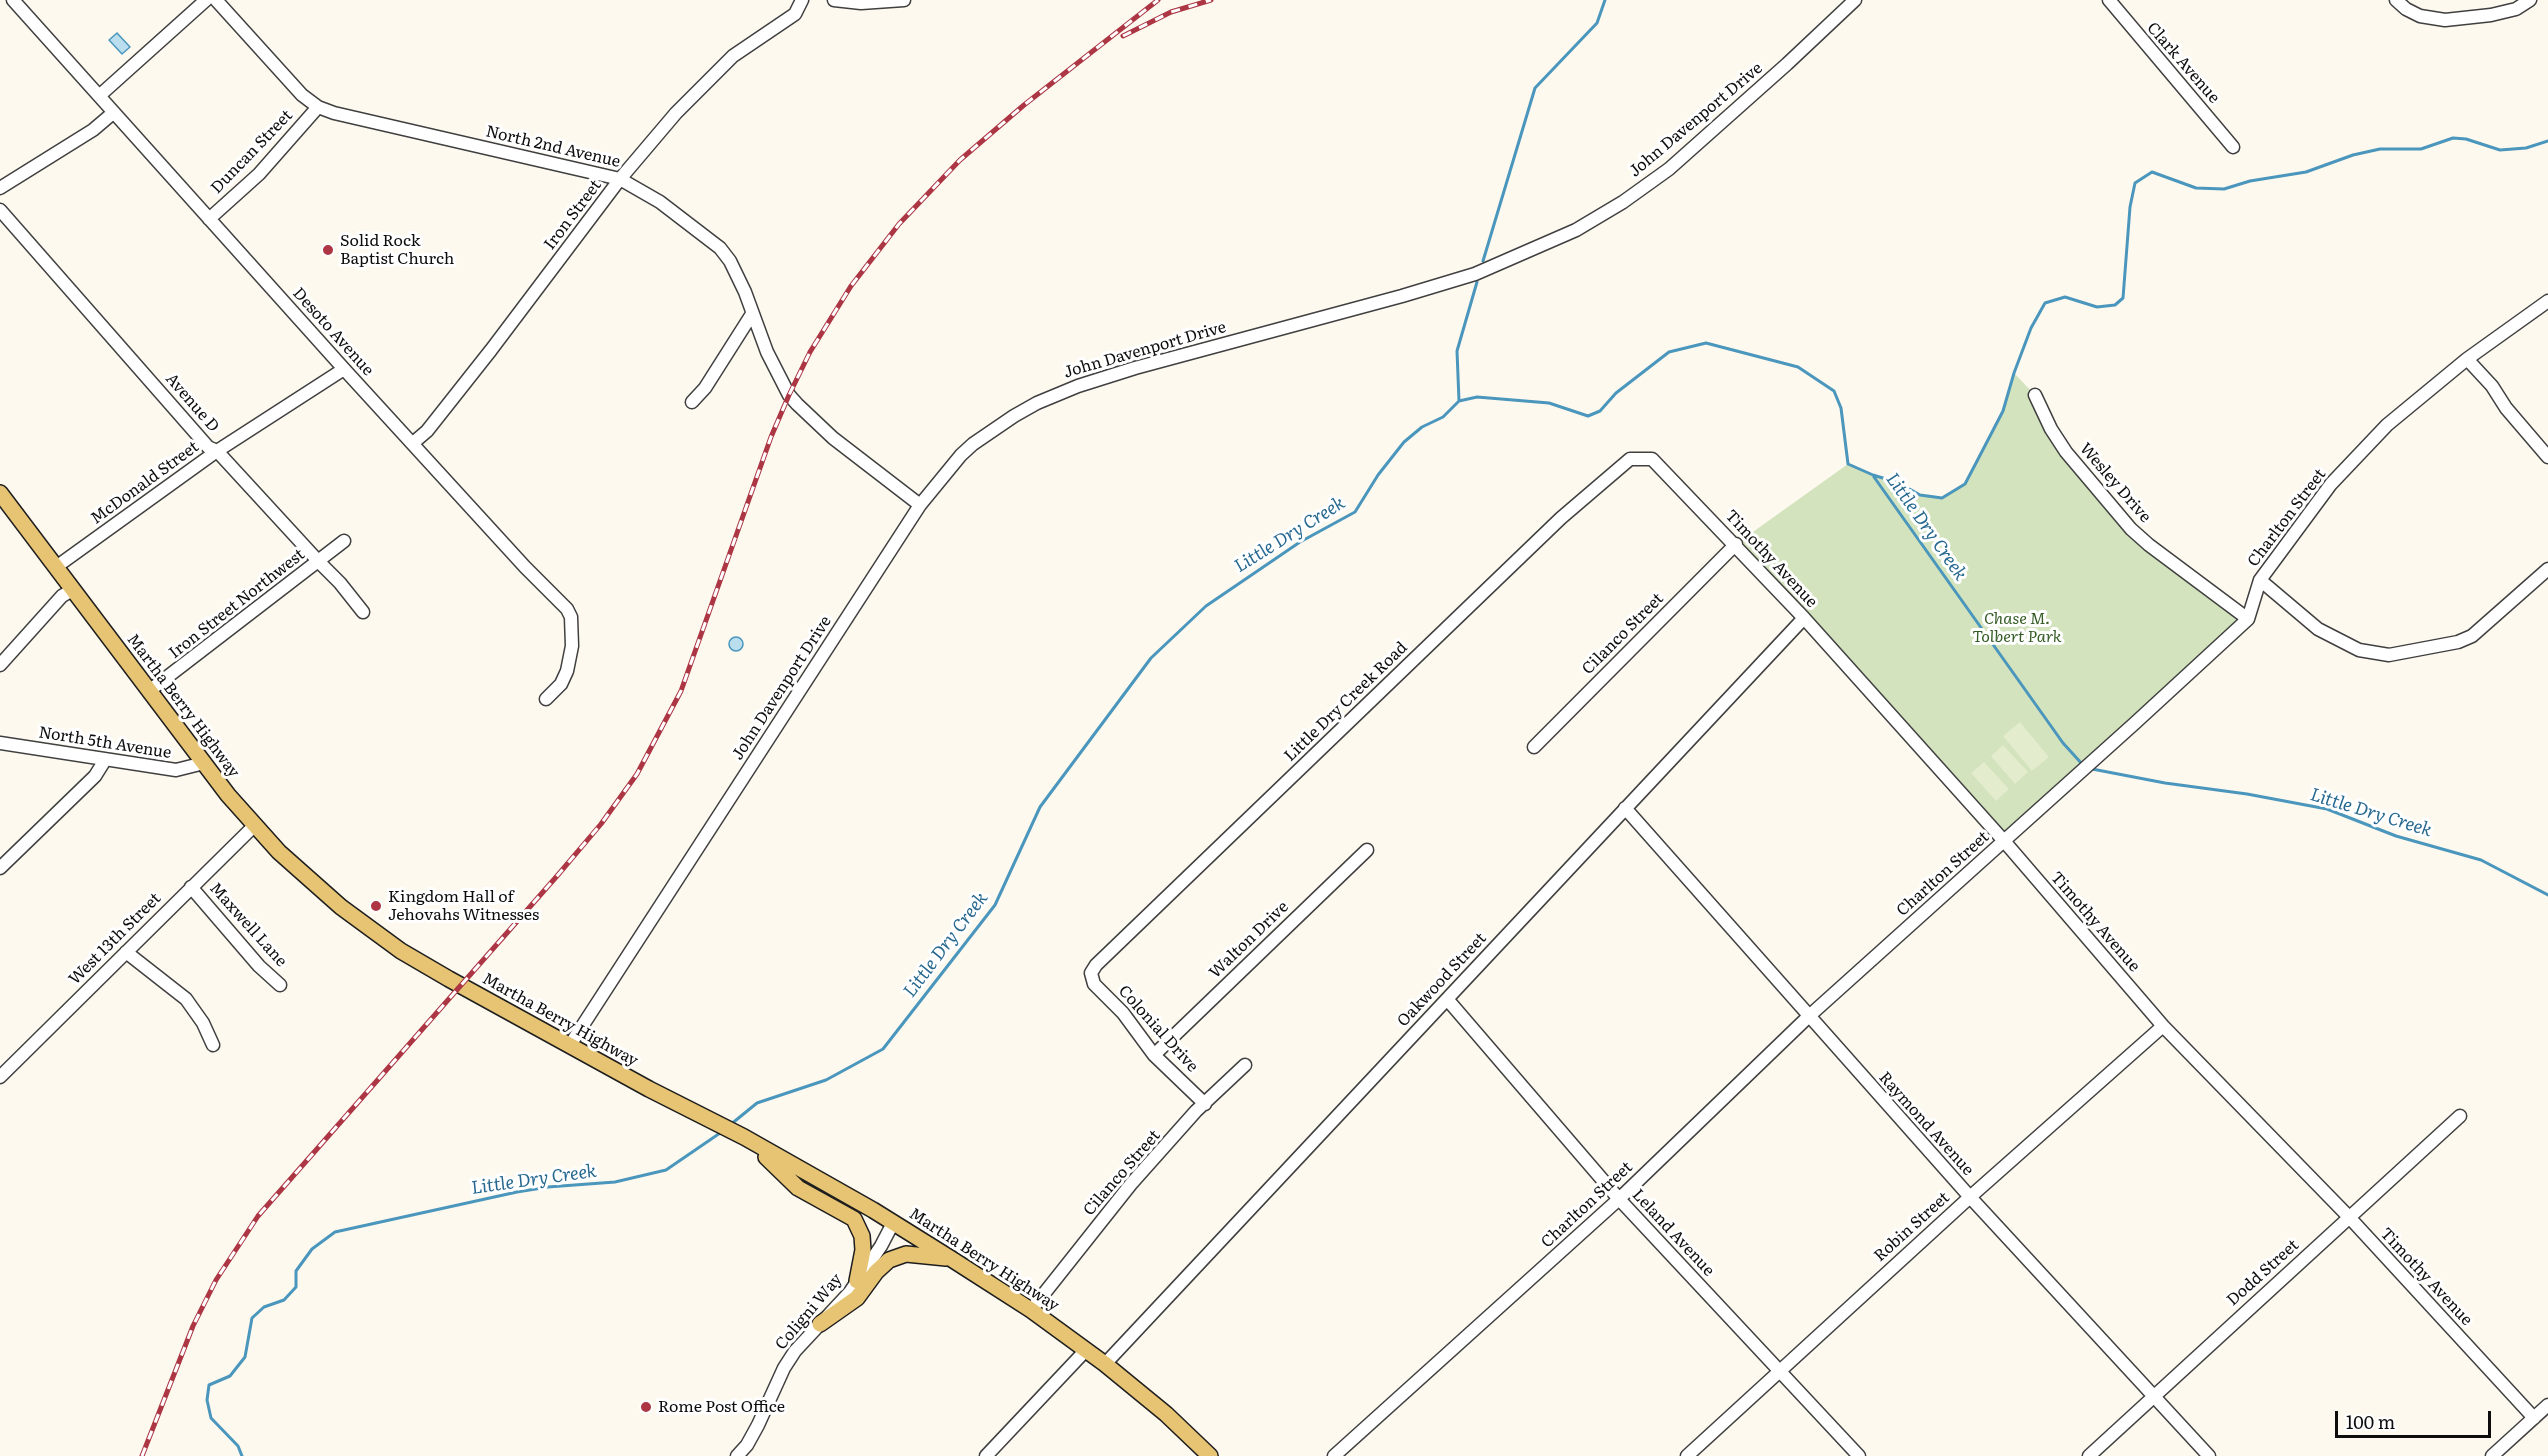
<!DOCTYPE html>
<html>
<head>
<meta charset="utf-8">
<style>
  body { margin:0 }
  #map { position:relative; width:2548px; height:1456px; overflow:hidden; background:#fdf9ef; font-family:Literata,serif }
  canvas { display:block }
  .scale { position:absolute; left:2335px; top:1411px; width:156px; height:27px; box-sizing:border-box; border:3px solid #0d0d0d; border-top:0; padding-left:8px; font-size:18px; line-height:21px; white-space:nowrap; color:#0d0d0d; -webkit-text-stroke:4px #fff; paint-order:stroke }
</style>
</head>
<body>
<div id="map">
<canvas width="2548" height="1456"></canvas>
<div class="scale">100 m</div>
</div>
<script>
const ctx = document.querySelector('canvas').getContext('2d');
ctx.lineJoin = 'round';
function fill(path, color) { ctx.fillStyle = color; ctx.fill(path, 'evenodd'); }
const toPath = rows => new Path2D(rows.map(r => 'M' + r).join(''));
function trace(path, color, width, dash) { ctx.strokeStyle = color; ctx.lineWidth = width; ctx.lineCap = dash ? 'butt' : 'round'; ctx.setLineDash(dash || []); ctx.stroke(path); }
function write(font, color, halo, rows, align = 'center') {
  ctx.font = font + ' Literata,serif'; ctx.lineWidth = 6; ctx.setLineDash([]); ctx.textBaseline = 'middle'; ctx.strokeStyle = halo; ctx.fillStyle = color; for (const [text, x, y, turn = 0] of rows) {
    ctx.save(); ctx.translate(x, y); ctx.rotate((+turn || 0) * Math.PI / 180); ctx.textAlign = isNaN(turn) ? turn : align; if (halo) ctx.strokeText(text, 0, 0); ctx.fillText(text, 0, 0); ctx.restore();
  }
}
const green = toPath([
  [2014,373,2035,395,2051,429,2131,529,2248,619,2004,841,1736,544,1848,464,1873,475,1899,483,1920,495,1942,498,1965,484,2003,411]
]);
const pitch = toPath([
  [2020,722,2049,757,2032,771,2003,736],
  [2003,745,2028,772,2015,784,1991,756],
  [1984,762,2009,789,1996,801,1971,773]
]);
const water = toPath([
  [117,33,130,47,122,54,109,40,117,33],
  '729 644a7 7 0 1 1 14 0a7 7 0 1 1-14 0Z'
]);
const stream = toPath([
  [1483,261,1535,88,1597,23,1605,0],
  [1459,401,1457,351,1477,282],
  [1874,477,2063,743,2083,765],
  [2092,769,2165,783,2247,794,2327,809,2396,836,2481,860,2548,895],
  [730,1125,757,1103,826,1080,883,1049,995,905,1040,807,1151,658,1206,606,1300,542,1355,512,1378,475,1404,442,1422,427,1443,417,1459,401,1477,397,1549,403,1588,416,1600,411,1616,393,1669,352,1706,343,1798,367,1834,391,1841,408,1848,464,1873,475,1899,483,1920,495,1942,498,1965,484,1976,463,2003,411,2014,373,2031,328,2045,303,2065,297,2097,307,2115,305,2123,298,2130,207,2135,183,2152,172,2196,188,2224,189,2250,181,2306,172,2353,155,2380,149,2421,149,2453,138,2466,139,2500,150,2526,148,2548,141],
  [242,1456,238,1446,211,1418,207,1400,209,1385,230,1376,245,1357,252,1318,264,1307,284,1300,296,1287,296,1271,312,1249,335,1232,517,1192,548,1187,615,1182,666,1170,723,1131]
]);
const minor = toPath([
  [13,0,344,369,525,567,567,609,571,617,572,646,567,671,561,684,546,699],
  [216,0,302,95,318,107,334,113,620,179,660,202,720,248,730,261,745,292,767,352,789,395,797,404,833,438,920,505],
  [834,0,861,3,904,0],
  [2109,0,2233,147],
  [2396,0,2406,9,2420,16,2445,20,2491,15,2516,9,2530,0],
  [99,96,206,0],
  [0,188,93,130,113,113],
  [0,210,208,447,217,451,319,562,340,583,363,612],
  [209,219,259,174,318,107],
  [2467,359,2492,386,2506,408,2548,457],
  [2035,395,2051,429,2066,452,2131,529,2149,545,2248,619],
  [692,402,705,388,752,314],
  [413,443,427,431,491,350,620,179,676,113,733,56,795,14,802,0],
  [56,567,217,451,344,369],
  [2260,580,2318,629,2359,650,2389,655,2458,642,2472,636,2548,569],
  [0,665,62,596,72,590],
  [149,691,344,541],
  [0,743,176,770,204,763],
  [1534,747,1736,544],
  [1625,808,1970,1197,2209,1456],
  [0,868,95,776,105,760],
  [191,887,259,966,280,985],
  [126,952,186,999,203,1023,213,1045],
  [1447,999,1619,1199,1859,1456],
  [570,1045,920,505,961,455,973,444,1014,416,1037,403,1078,386,1135,368,1402,296,1475,274,1576,230,1623,202,1669,169,1787,64,1855,0],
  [1154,1055,1367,850],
  [0,1077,255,825],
  [1205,1104,1154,1055,1123,1013,1094,984,1091,973,1096,965,1561,518,1630,459,1652,459,1804,618,2004,841,2163,1026,2349,1217,2534,1418],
  [1031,1310,1131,1184,1196,1111,1245,1065],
  [1105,1364,1804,618],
  [737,1456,747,1445,758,1425,784,1368,795,1351,850,1292,881,1246,893,1223],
  [986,1456,1086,1350],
  [1334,1456,1619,1199,1808,1017,2135,723,2248,619,2260,580,2331,484,2387,425,2467,359,2548,301],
  [1687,1456,1970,1197,2163,1026],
  [2089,1456,2460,1116],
  [2492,1456,2548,1405]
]);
const major = toPath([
  [0,493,228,795,279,852,341,907,401,951,449,979,649,1089,744,1137,873,1210,950,1258,1031,1310,1105,1364,1166,1414,1210,1456],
  [766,1157,798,1188,854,1219,862,1236,863,1250,857,1281],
  [820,1324,857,1298,876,1272,889,1260,906,1254,946,1258]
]);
const rail = toPath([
  [1123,36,1171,12,1211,0],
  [142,1456,193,1326,216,1280,258,1216,557,876,601,824,637,774,681,691,771,437,789,395,810,352,851,286,899,224,960,160,1024,105,1158,0]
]);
const markers = [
  [328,250,6,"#ac3644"],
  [376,906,6,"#ac3644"],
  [646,1407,6,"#ac3644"]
];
const streetNames = [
  ["Clark Avenue",2183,63,49],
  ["John Davenport Drive",1696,120,-40],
  ["North 2nd Avenue",553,147,13],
  ["Duncan Street",252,152,-46],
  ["Iron Street",573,215,-53],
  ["Desoto Avenue",333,332,48],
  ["John Davenport Drive",1145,350,-16],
  ["Avenue D",192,403,49],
  ["McDonald Street",145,483,-36],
  ["Wesley Drive",2115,483,49],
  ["Charlton Street",2287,518,-53],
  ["Timothy Avenue",1771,559,47],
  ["Iron Street Northwest",237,604,-38],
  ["Cilanco Street",1623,634,-45],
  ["John Davenport Drive",782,688,-57],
  ["Little Dry Creek Road",1346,702,-44],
  ["Martha Berry Highway",183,706,53],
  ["North 5th Avenue",105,743,9],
  ["Charlton Street",1943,874,-42],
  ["Timothy Avenue",2095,922,49],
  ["Maxwell Lane",248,925,48],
  ["West 13th Street",115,939,-45],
  ["Walton Drive",1249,940,-44],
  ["Oakwood Street",1442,980,-47],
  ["Martha Berry Highway",560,1020,29],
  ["Colonial Drive",1158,1029,48],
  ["Raymond Avenue",1926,1124,48],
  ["Cilanco Street",1122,1173,-49],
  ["Charlton Street",1587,1205,-43],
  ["Robin Street",1912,1227,-42],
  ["Leland Avenue",1673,1233,47],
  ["Martha Berry Highway",984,1260,33],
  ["Dodd Street",2263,1273,-42],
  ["Timothy Avenue",2426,1277,47],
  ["Coligni Way",809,1312,-50]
];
const poiNames = [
  ["Solid Rock",340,241],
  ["Baptist Church",340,259],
  ["Kingdom Hall of",388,897],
  ["Jehovahs Witnesses",388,915],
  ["Rome Post Office",658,1407]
];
const parkNames = [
  ["Chase M.",2017,619],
  ["Tolbert Park",2017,637]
];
const waterNames = [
  ["Little Dry Creek",1926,527,55],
  ["Little Dry Creek",1290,535,-32],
  ["Little Dry Creek",2371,813,17],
  ["Little Dry Creek",946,945,-53],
  ["Little Dry Creek",534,1180,-8]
];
fill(green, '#d3e3bd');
fill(pitch, '#e3eccd');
fill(water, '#badeee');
trace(water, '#4a96bc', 1.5);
trace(stream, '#4a96bc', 3);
trace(minor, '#404040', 15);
trace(major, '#1e1e1e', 18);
trace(minor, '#fff', 12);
trace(major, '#e7c474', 15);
trace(rail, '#ac3644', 5);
trace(rail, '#fff', 3, [9]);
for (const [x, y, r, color] of markers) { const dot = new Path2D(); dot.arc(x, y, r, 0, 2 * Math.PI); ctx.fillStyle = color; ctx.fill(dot); trace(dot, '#fff', 2); }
write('16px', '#0d0d0d', '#fff', streetNames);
write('16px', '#0d0d0d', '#fff', poiNames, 'left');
write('italic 16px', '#355c25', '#fff', parkNames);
write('italic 18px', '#26688f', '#fff', waterNames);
</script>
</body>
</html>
